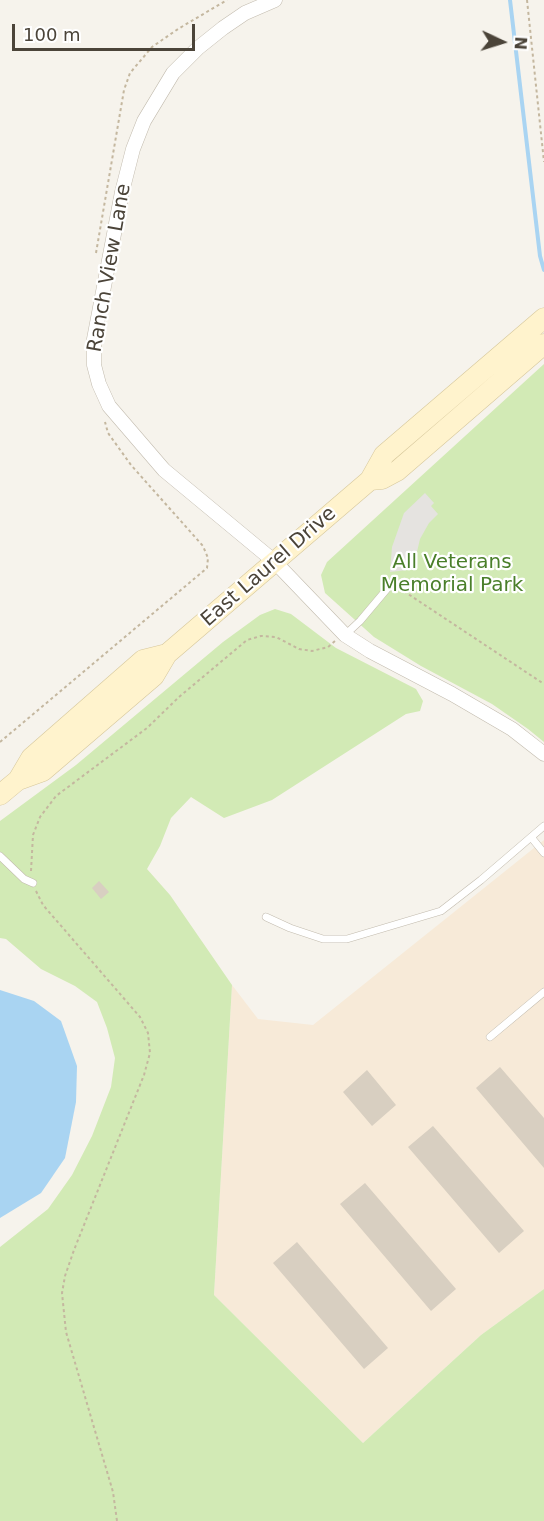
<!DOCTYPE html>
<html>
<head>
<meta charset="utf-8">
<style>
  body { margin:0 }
  #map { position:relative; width:544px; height:1521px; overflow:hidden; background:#f6f3ec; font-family:"DejaVu Sans",sans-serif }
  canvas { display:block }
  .north { position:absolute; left:472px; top:12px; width:60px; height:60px; -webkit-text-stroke:4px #fff; paint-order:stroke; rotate:94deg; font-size:16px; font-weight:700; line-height:24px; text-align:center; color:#4b4439 }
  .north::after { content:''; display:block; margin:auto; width:21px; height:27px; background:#4b4439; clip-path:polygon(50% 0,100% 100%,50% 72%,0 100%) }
  .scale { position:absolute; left:12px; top:24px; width:183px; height:27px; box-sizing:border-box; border:3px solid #4b4439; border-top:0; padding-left:8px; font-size:18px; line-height:21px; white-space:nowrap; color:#4b4439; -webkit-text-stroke:4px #fff; paint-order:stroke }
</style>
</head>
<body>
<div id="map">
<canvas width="544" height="1521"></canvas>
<div class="north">N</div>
<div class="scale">100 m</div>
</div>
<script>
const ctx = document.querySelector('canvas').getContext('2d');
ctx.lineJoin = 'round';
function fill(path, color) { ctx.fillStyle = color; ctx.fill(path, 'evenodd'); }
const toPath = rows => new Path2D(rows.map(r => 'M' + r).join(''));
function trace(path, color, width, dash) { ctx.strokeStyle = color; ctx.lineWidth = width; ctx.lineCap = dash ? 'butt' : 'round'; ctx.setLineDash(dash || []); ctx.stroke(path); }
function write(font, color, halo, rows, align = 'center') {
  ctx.font = font + ' "DejaVu Sans",sans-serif'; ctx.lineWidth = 4.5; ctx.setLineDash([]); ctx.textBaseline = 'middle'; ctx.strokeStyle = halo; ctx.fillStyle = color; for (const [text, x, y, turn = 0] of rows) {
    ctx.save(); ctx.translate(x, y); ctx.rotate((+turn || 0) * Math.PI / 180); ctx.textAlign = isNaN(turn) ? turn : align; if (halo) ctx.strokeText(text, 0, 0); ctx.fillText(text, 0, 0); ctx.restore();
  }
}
const commercial = toPath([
  [544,840,544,1289,481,1335,363,1443,214,1295,232,985,258,1019,313,1025]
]);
const green = toPath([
  [544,364,544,742,528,729,492,704,421,666,374,637,325,593,321,575,327,562],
  [275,609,291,614,336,648,416,689,423,701,420,711,406,714,272,800,224,818,191,797,171,818,160,846,147,869,170,895,232,985,214,1295,363,1443,481,1335,544,1289,544,1521,0,1521,0,1247,48,1209,72,1175,92,1136,111,1087,115,1058,107,1028,97,1002,75,986,41,969,6,939,0,938,0,821,76,765,223,642,260,615]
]);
const parking = toPath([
  [425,493,434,503,431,506,438,514,429,523,420,539,416,556,416,569,390,572,392,547,404,513]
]);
const water = toPath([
  [0,990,34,1001,61,1021,77,1066,76,1102,65,1158,41,1193,0,1218]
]);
const stream = toPath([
  [510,0,540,256,544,270]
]);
const building = toPath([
  [99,881,109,892,101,899,92,888],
  [500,1067,544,1118,544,1168,476,1088],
  [367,1070,396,1105,372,1126,343,1092],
  [433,1126,524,1231,499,1253,408,1147],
  [365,1183,456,1289,431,1311,340,1204],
  [297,1242,388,1348,364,1369,273,1263]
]);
const path = toPath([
  [527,0,544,162],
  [96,253,124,90,130,73,152,47,178,29,227,0],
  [399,588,544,684],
  [0,742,207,568,208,558,203,546,131,465,108,433,105,422],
  [31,871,33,835,40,817,56,796,147,728,179,697,247,640,261,636,276,637,299,649,312,651,328,647,335,641],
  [36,891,43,905,140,1017,148,1033,150,1053,144,1075,74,1250,65,1276,62,1293,66,1332,113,1492,117,1521]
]);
const service = toPath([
  [345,635,360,621,392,583],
  [531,837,544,853],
  [0,856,24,879,33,883],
  [266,917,290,928,323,939,347,939,441,911,481,880,544,826],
  [490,1037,544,992]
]);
const minor = toPath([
  [275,0,245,13,223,28,198,48,173,73,144,121,133,149,122,192,94,339,94,365,99,384,109,406,164,470,275,562,345,635,370,651,452,694,512,729,544,754]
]);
const secondary = toPath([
  [370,480,382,479,397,471,544,344],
  [18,780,31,758,143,660,167,654],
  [0,795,18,780,43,771,154,676,167,654,370,480,384,455,544,318]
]);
const streetNames = [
  ["Ranch View Lane",110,268,-80],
  ["East Laurel Drive",269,567,-41]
];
const parkNames = [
  ["All Veterans",452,563],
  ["Memorial Park",452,586]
];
fill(commercial, '#f7ead8');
fill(green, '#d2eab5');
fill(parking, '#e5e3e0');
fill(water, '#a9d4f2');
trace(stream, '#a9d4f2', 4);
fill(building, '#d8cfc1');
trace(service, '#c2bbae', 8);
trace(minor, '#c2bbae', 15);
trace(secondary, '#d6c79b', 21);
trace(path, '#c4b79f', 2, [3, 3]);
trace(service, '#fff', 7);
trace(minor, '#fff', 14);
trace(secondary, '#fff3cd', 20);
write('20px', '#4b4439', '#fff', streetNames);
write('20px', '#4a7f2a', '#fff', parkNames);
</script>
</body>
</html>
